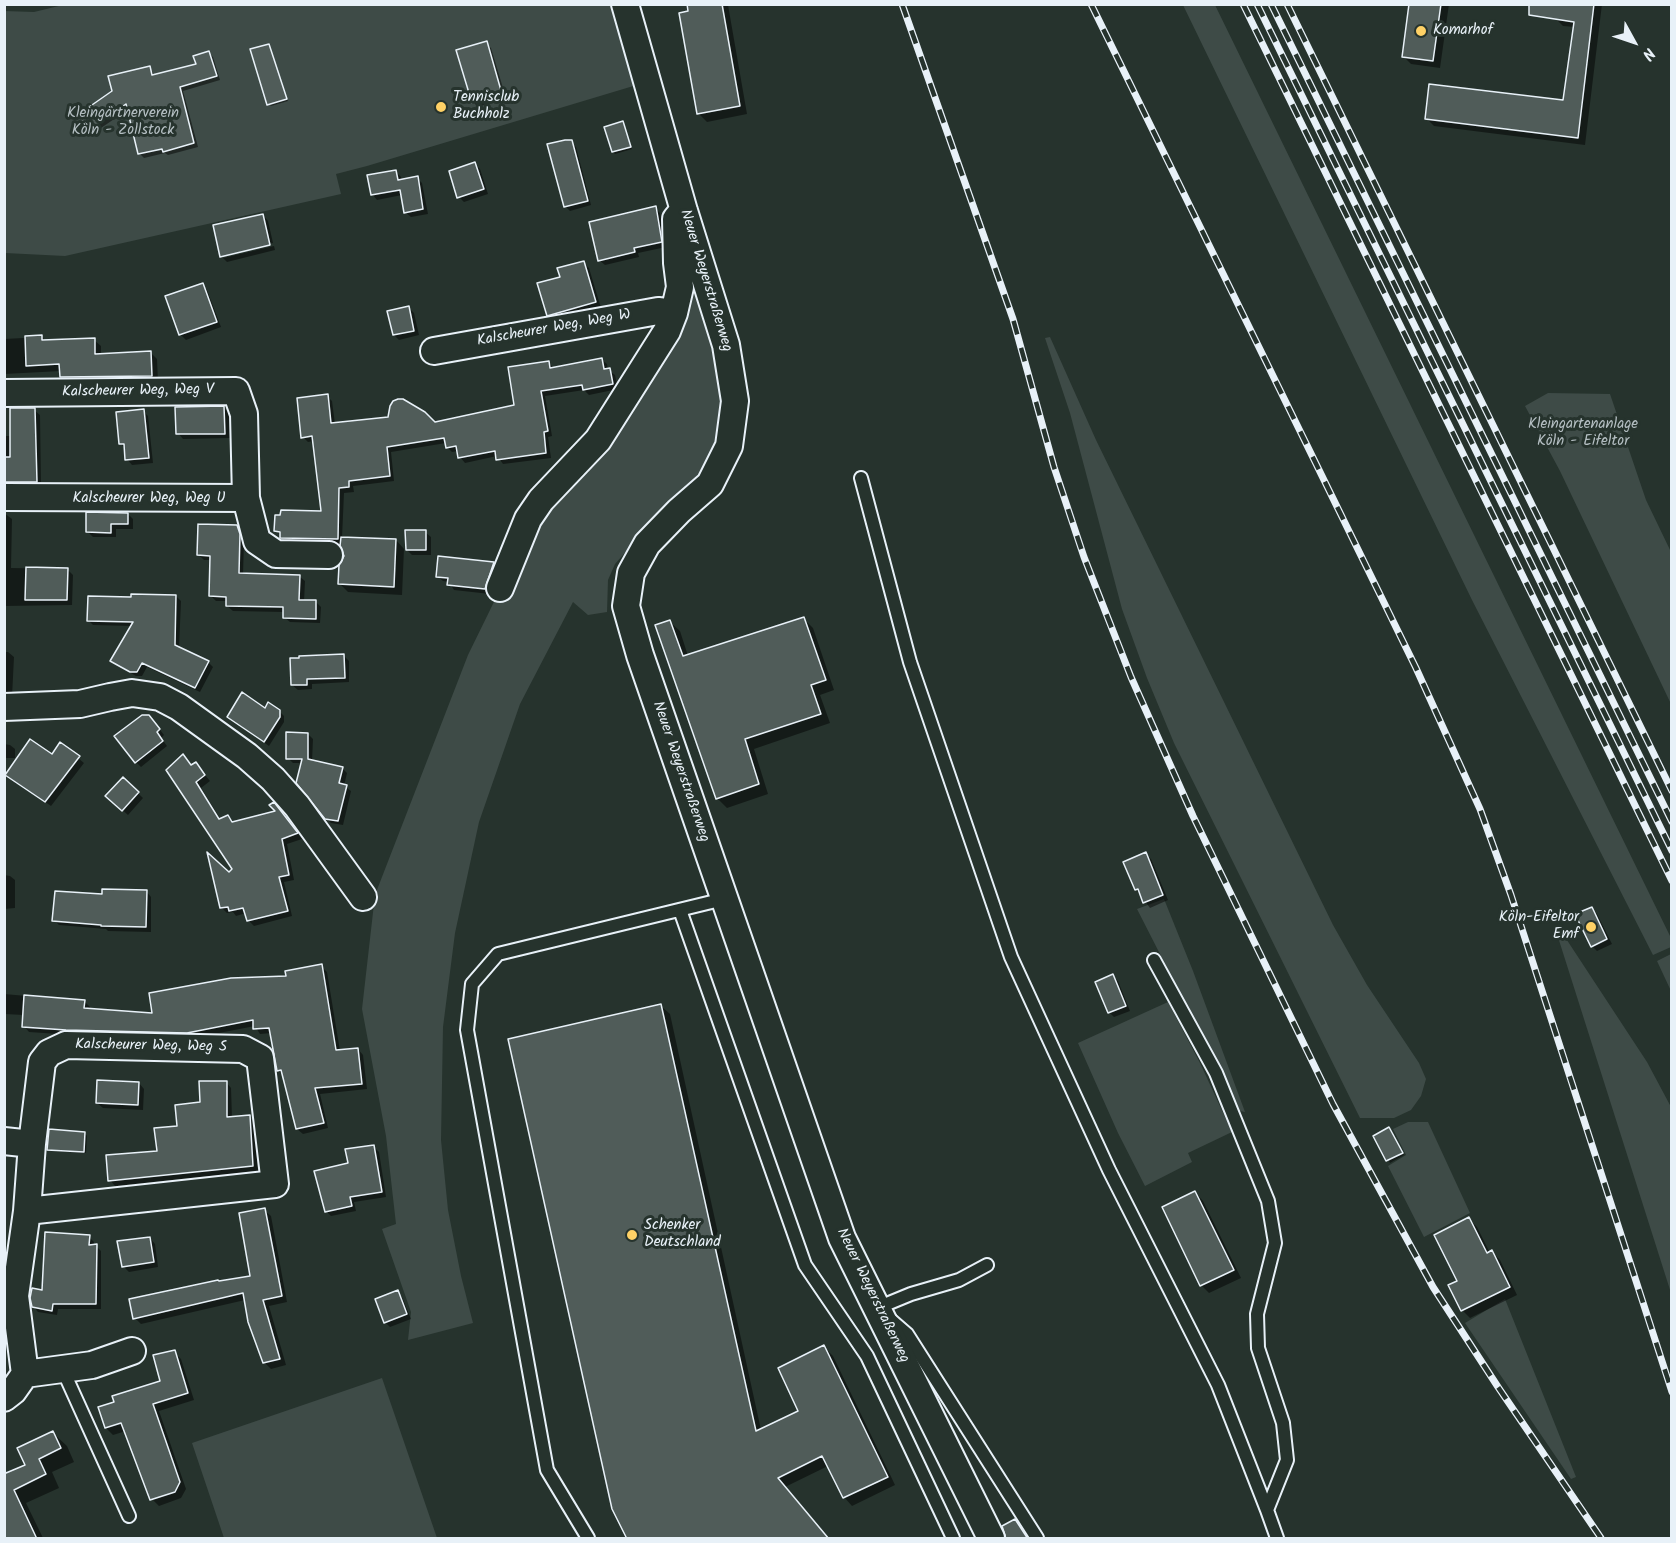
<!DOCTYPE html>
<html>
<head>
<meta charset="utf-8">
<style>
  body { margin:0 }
  #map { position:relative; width:1676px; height:1543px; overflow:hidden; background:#26332d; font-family:Kalam,sans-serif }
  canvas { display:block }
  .frame { position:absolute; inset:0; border:6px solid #e8f1f8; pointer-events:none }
  .north { position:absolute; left:1604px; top:12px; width:60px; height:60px; -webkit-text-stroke:4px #26332d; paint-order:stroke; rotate:130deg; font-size:16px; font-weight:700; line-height:24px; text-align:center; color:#e8f1f8 }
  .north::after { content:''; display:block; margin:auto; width:21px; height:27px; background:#e8f1f8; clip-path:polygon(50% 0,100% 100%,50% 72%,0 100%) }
</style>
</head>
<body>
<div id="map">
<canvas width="1676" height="1543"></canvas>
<div class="frame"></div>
<div class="north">N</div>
</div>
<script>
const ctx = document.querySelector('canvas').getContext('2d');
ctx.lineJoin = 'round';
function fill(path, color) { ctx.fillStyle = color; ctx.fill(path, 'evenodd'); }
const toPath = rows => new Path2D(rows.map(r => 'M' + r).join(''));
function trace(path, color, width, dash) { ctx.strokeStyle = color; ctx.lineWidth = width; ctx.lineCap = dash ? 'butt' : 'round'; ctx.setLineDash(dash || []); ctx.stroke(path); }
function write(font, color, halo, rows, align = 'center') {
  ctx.font = font + ' Kalam,sans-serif'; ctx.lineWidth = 6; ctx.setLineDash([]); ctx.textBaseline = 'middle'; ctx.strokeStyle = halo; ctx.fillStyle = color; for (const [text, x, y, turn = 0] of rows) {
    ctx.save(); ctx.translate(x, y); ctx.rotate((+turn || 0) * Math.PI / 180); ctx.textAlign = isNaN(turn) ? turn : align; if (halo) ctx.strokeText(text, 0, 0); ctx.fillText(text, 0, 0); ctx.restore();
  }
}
const green = toPath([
  [67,4,616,5,640,84,367,166,336,174,341,194,65,256,5,253,4,11,34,12],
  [1183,5,1215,5,1671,938,1671,947,1653,955,1472,600],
  [691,257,708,332,724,384,723,434,705,468,681,498,652,522,615,564,608,580,607,612,588,615,573,602,520,704,479,822,455,933,443,1027,441,1140,448,1210,461,1276,473,1323,408,1340,411,1312,382,1229,396,1224,386,1136,362,1009,375,895,468,655,536,516,621,421],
  [1050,337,1096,440,1333,925,1367,985,1419,1063,1426,1079,1421,1096,1411,1110,1394,1118,1360,1118,1174,743,1147,678,1122,609,1070,413,1045,338],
  [1548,393,1610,394,1646,500,1671,552,1671,704,1560,471,1525,406],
  [1164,899,1193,971,1245,1112,1240,1111,1137,909],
  [1561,931,1647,1062,1671,1107,1671,1293,1557,934],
  [1671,954,1671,991,1657,961],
  [1168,1002,1200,1063,1232,1132,1188,1153,1192,1162,1145,1186,1118,1133,1078,1043],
  [1408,1122,1428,1122,1470,1213,1424,1237,1388,1166,1406,1155,1393,1129],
  [1505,1299,1576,1477,1571,1479,1465,1323],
  [382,1378,437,1538,224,1538,192,1443]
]);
const shadow = toPath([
  [688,4,730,4,728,5,747,114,707,122,699,114],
  [1408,4,1449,4,1440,68,1411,64,1403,56,1410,6],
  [1557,4,1602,4,1585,145,1434,126,1426,118,1565,102,1575,27,1563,26,1555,18],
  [486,43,491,48,506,98,478,107,473,102],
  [268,45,288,101,271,106,269,104],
  [209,53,213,57,220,80,183,91,198,147,168,155,165,153,144,158,140,154,129,109,95,132,90,128,150,68,155,76,197,65],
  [622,123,632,149,615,154,613,152],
  [571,142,576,147,591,205,570,211,565,206],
  [475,164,480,169,488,194,464,202,459,197],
  [396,172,401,177,402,181,417,178,422,183,428,214,411,217,405,212,402,195,377,200,372,194],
  [655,208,660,213,666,247,638,253,639,257,605,265,599,260],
  [263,215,268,221,273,243,223,255,223,258,221,256],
  [274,246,275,250,227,262,223,258],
  [583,262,589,268,601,308,553,320,548,315,562,278],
  [202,284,207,290,221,327,186,340,180,334],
  [409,308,414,313,419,335,399,340,394,335],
  [42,337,46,341,94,340,101,346,101,356,151,353,157,359,158,382,68,383,61,377,61,371,4,374,4,339],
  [601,359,607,364,608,370,615,375,618,389,589,395,584,390,545,396,552,436,548,437,551,458,503,464,497,456,465,463,460,457,458,451,452,452,447,447,446,443,391,452,394,481,353,486,354,492,344,493,342,538,396,540,404,549,402,595,348,592,340,584,346,556,342,544,287,543,276,530,322,513,314,441,308,442,303,437,327,396,332,401,335,424,434,423,516,406,548,362,553,367],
  [224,408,229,413,230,438,183,439,178,433],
  [34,410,40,415,41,487,4,489,4,436,11,436],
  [143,411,148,416,153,463,132,465,127,459,126,449,121,444],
  [4,513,12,519,11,568,67,569,73,575,72,605,4,606],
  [128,514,133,519,133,529,116,529,116,537,93,537,88,532],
  [237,526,242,532,244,540,243,575,299,576,305,581,304,602,316,602,321,607,320,623,290,622,284,617,284,612,233,611,227,606,228,601,216,601,211,596,211,560,204,560,199,555],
  [425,532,431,537,431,555,412,555,407,550],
  [439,558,494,564,499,569,490,594,454,590,449,582,443,581,437,576],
  [176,596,181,601,179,648,208,662,213,667,200,692,147,667,142,676,136,676,117,665,112,661,132,626,93,625,89,621,132,598],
  [804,619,813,628,834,690,820,695,830,723,754,749,768,794,727,808,717,798,670,622,680,631,688,656],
  [4,652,8,652,14,657,12,697,4,699],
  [344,656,349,661,349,682,312,684,312,689,298,690,292,685],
  [265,710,279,711,284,716,284,722,269,746,229,717],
  [154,722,164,735,161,738,167,746,141,767,136,762],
  [308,734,313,739,312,762,342,768,347,773,344,786,351,791,343,825,331,823,326,818,302,763,293,763,288,758],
  [4,744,10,745,15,749,15,758,4,758],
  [61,744,84,763,51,806,10,777,53,756],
  [196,764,210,781,201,788,221,820,228,817,234,823,279,810,302,839,287,844,294,880,284,882,292,916,254,926,248,920,246,913,236,916,233,912,227,913,222,908,229,874,234,869,168,771],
  [123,779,143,798,128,815,107,796],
  [4,822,6,824,4,855],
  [1146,854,1151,859,1168,900,1150,908,1136,889],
  [4,875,10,876,15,880,15,908,4,909],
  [146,891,151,897,151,932,108,931,106,929,59,925,54,920,103,896],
  [1592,909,1597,914,1612,944,1597,951,1592,946],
  [321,966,327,972,340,1051,358,1049,363,1055,367,1089,320,1094,328,1128,303,1134,297,1129,284,1077,278,1070,272,1033,260,1034,255,1026,193,1038,73,1035,29,1032,24,1026,24,1015,4,1014,4,994,84,1001,90,1007,90,1010,154,1015,288,978],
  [1113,976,1118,981,1130,1011,1114,1017,1109,1012],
  [661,1006,670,1014,761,1430,800,1411,824,1347,833,1356,895,1485,852,1506,844,1497,828,1466,785,1487,655,1538],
  [226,1082,231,1088,232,1118,249,1117,254,1122,258,1171,115,1186,110,1180,158,1152,201,1104],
  [139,1083,144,1089,143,1110,103,1108,97,1103],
  [1391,1131,1404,1155,1390,1163,1375,1137],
  [85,1133,87,1136,86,1153,50,1151,48,1149],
  [374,1147,379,1152,386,1197,354,1202,356,1211,331,1216,326,1211,349,1164],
  [1195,1192,1203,1201,1241,1278,1209,1293,1201,1285],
  [264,1210,271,1216,287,1302,269,1306,286,1365,271,1369,265,1363,250,1321,245,1300,141,1324,135,1318,252,1277],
  [1469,1219,1477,1227,1490,1253,1492,1252,1500,1260,1517,1295,1470,1318,1462,1310,1459,1282],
  [89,1237,94,1242,94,1246,96,1246,101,1251,101,1309,58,1309,57,1315,38,1312,33,1306],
  [150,1238,155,1244,158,1267,129,1272,124,1267],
  [397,1292,402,1297,411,1319,390,1327,385,1322],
  [4,1302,10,1335,4,1337],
  [174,1352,181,1359,194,1400,159,1411,186,1489,181,1498,159,1506,152,1499,126,1431,113,1435,106,1428,116,1403,161,1382],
  [53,1433,67,1446,74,1462,52,1472,59,1488,26,1503,43,1538,4,1538,4,1476,27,1465]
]);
const building = toPath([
  [687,4,722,4,740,106,697,114,679,13,688,11,687,4],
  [1409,4,1441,4,1433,61,1402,57,1409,4],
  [1529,4,1594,4,1578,138,1425,119,1429,84,1563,100,1574,22,1529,15,1529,4],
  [487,41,502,94,472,103,456,50,487,41],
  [269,44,287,99,267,105,250,49,269,44],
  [209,51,217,76,180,87,194,143,163,152,162,149,138,154,126,104,89,129,79,114,112,91,108,76,150,66,152,75,196,64,193,56,209,51],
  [623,121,631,147,612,152,604,127,623,121],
  [565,140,572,140,588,201,564,207,547,144,565,140],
  [475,162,484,189,457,198,449,171,475,162],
  [396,170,398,180,418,176,423,209,404,213,400,190,371,195,367,175,396,170],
  [656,206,662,242,634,248,635,252,598,261,589,222,656,206],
  [263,214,270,245,220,257,213,225,263,214],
  [584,261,596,302,547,316,537,283,560,277,557,268,584,261],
  [203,283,217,322,179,335,165,296,203,283],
  [409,306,414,331,393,335,387,311,409,306],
  [42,335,42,340,95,338,95,354,151,351,152,376,60,377,59,364,26,366,25,336,42,335],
  [602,358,604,369,610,368,613,384,583,390,582,385,541,391,548,431,544,432,546,453,496,460,495,451,458,458,456,446,446,448,444,438,387,447,390,476,349,481,349,487,339,488,338,539,280,538,280,532,274,531,275,515,280,515,281,510,321,511,312,436,301,438,297,398,328,394,331,423,388,417,390,406,393,401,398,399,403,399,425,412,435,422,514,405,508,367,549,361,550,368,602,358],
  [224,406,225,434,176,434,175,407,224,406],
  [10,408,35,408,37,482,4,482,4,457,10,457,10,408],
  [144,409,149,458,125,460,124,444,119,444,116,412,144,409],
  [86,512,128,513,128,524,111,524,111,533,86,532,86,512],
  [198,524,237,525,240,534,239,573,300,575,299,600,316,600,316,619,283,618,283,607,226,606,226,597,209,596,210,556,197,555,198,524],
  [405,530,426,530,426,550,406,550,405,530],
  [341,537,396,539,394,587,338,584,339,565,344,556,340,546,341,537],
  [438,556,494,562,485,589,447,585,448,578,436,577,438,556],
  [26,567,68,568,67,600,25,600,26,567],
  [131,594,176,595,175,645,209,661,195,688,142,663,137,672,130,672,110,661,133,622,87,621,88,596,131,597,131,594],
  [804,617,826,680,811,685,821,714,745,739,759,784,716,799,655,625,670,620,683,656,804,617],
  [344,654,345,678,307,679,307,685,291,685,290,658,299,658,299,656,344,654],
  [242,692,265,708,268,702,280,710,280,717,264,742,227,717,242,692],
  [142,715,149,715,160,729,157,732,163,741,135,763,114,736,142,715],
  [286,732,308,733,308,759,343,767,339,783,347,785,338,821,325,819,296,783,302,759,286,759,286,732],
  [30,739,52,754,60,742,80,756,45,802,5,775,30,739],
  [183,754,191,765,196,762,205,775,196,782,219,819,228,815,232,822,275,811,269,805,274,802,298,833,282,839,289,875,279,877,288,911,247,921,243,908,229,911,228,907,220,908,207,852,229,872,232,869,166,770,183,754],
  [123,777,139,792,122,811,105,796,123,777],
  [1146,852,1163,895,1143,903,1138,889,1135,890,1123,862,1146,852],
  [102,889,147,890,146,927,101,926,101,925,52,921,55,891,102,894,102,889],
  [1592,907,1607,939,1591,947,1575,914,1592,907],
  [322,964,336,1050,358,1048,362,1084,315,1088,324,1123,296,1129,281,1070,277,1071,269,1028,253,1029,253,1020,187,1033,66,1030,22,1027,24,995,85,1000,84,1008,152,1013,149,993,231,978,286,976,285,971,322,964],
  [1113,974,1126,1006,1108,1013,1095,982,1113,974],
  [661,1004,756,1431,798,1411,778,1368,824,1345,888,1477,843,1498,822,1456,778,1478,829,1539,627,1539,612,1509,508,1039,661,1004],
  [97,1080,139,1082,138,1105,96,1103,97,1080],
  [199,1081,227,1081,227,1117,250,1115,253,1166,108,1181,106,1155,157,1151,154,1128,177,1126,175,1105,200,1102,199,1081],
  [1389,1127,1403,1153,1386,1161,1373,1136,1389,1127],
  [49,1129,85,1132,84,1152,47,1150,49,1129],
  [374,1145,382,1192,350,1197,352,1206,325,1212,314,1171,348,1163,345,1149,374,1145],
  [1195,1191,1234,1270,1200,1286,1162,1207,1195,1191],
  [265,1208,282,1296,263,1300,280,1359,263,1363,248,1322,243,1293,133,1319,129,1299,218,1280,219,1281,250,1276,239,1213,265,1208],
  [1469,1217,1487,1253,1492,1250,1510,1287,1461,1311,1448,1285,1457,1281,1434,1235,1469,1217],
  [45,1232,90,1235,89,1245,97,1244,96,1304,53,1304,52,1311,32,1307,30,1298,32,1288,42,1290,45,1232],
  [150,1237,154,1262,122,1267,117,1241,150,1237],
  [398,1290,407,1314,384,1323,375,1299,398,1290],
  [175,1350,188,1393,153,1404,180,1482,175,1492,150,1500,121,1423,105,1428,98,1407,114,1402,112,1396,160,1381,153,1355,175,1350],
  [53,1431,61,1448,39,1459,46,1474,14,1490,37,1539,4,1539,4,1469,6,1473,25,1465,17,1448,53,1431],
  [1015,1519,1028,1539,1006,1539,1002,1526,1015,1519]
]);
const lane = toPath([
  [861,478,910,662,1011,957,1109,1170,1218,1385,1267,1510],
  [680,910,805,1265,867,1356,953,1538],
  [1154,960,1216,1073,1268,1201,1275,1243,1257,1314,1258,1348,1283,1423,1287,1460,1267,1510,1277,1538],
  [987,1265,959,1280,911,1294,877,1308,907,1334,1037,1538],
  [65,1369,66,1377,129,1516],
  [588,1538,547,1470,467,1030,472,984,498,954,724,899]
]);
const street = toPath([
  [625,4,684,211,726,345,735,401,729,446,710,484,679,511,647,544,631,573,626,606,640,655,842,1238,991,1538],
  [434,351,658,311,674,313],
  [4,393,236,391,244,414,246,498,257,541,276,554,329,555],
  [4,497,246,498],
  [500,588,528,519,541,500,598,440,667,331,674,313,680,287,677,263,676,219,681,213],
  [4,707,80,704,110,697,132,693,160,697,179,707,247,756,273,779,297,806,363,897],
  [66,1045,243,1049,260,1058,275,1184,27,1211,32,1144,42,1062,49,1053,66,1045],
  [4,1141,32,1144],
  [25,1374,15,1296,27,1211],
  [25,1374,92,1365,132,1351],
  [4,1398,13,1391,25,1374]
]);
const rail = toPath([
  [902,4,1013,319,1054,467,1084,557,1131,677,1193,816,1333,1104,1433,1287,1498,1387,1601,1538],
  [1091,4,1416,668,1480,809,1511,895,1672,1392],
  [1243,4,1672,881],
  [1257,4,1672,851],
  [1271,4,1672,822],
  [1287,4,1672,791]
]);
const markers = [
  [1421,31,6,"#ffd166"],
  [441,107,6,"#ffd166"],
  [1591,927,6,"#ffd166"],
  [632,1235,6,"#ffd166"]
];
const poiNames = [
  ["Komarhof",1433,31],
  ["Tennisclub",453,98],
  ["Buchholz",453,115],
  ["Köln-Eifeltor",1579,918,"right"],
  ["Emf",1579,935,"right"],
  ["Schenker",644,1226],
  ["Deutschland",644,1243]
];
const parkNames = [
  ["Kleingärtnerverein",123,114],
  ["Köln - Zollstock",123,131],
  ["Kleingartenanlage",1583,425],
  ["Köln - Eifeltor",1583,442]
];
const streetNames = [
  ["Neuer Weyerstraßerweg",705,281,73],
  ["Kalscheurer Weg, Weg W",554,329,-10],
  ["Kalscheurer Weg, Weg V",138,392,-1],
  ["Kalscheurer Weg, Weg U",149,499],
  ["Neuer Weyerstraßerweg",680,772,71],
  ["Kalscheurer Weg, Weg S",151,1047,1],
  ["Neuer Weyerstraßerweg",872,1296,64]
];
fill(green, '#3e4b47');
fill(shadow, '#0007');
fill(building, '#505c59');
trace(building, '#e8f1f8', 1.5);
trace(lane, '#e8f1f8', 16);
trace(street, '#e8f1f8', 30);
trace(lane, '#26332d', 12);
trace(street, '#26332d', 26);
trace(rail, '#e8f1f8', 7);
trace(rail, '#26332d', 4.5, [14]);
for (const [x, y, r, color] of markers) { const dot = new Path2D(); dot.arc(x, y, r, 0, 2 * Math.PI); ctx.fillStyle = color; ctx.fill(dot); trace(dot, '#26332d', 2); }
write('15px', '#e8f1f8', '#26332d', poiNames, 'left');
write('15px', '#b5bfc3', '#26332d', parkNames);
write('15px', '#e8f1f8', '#26332d', streetNames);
</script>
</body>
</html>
